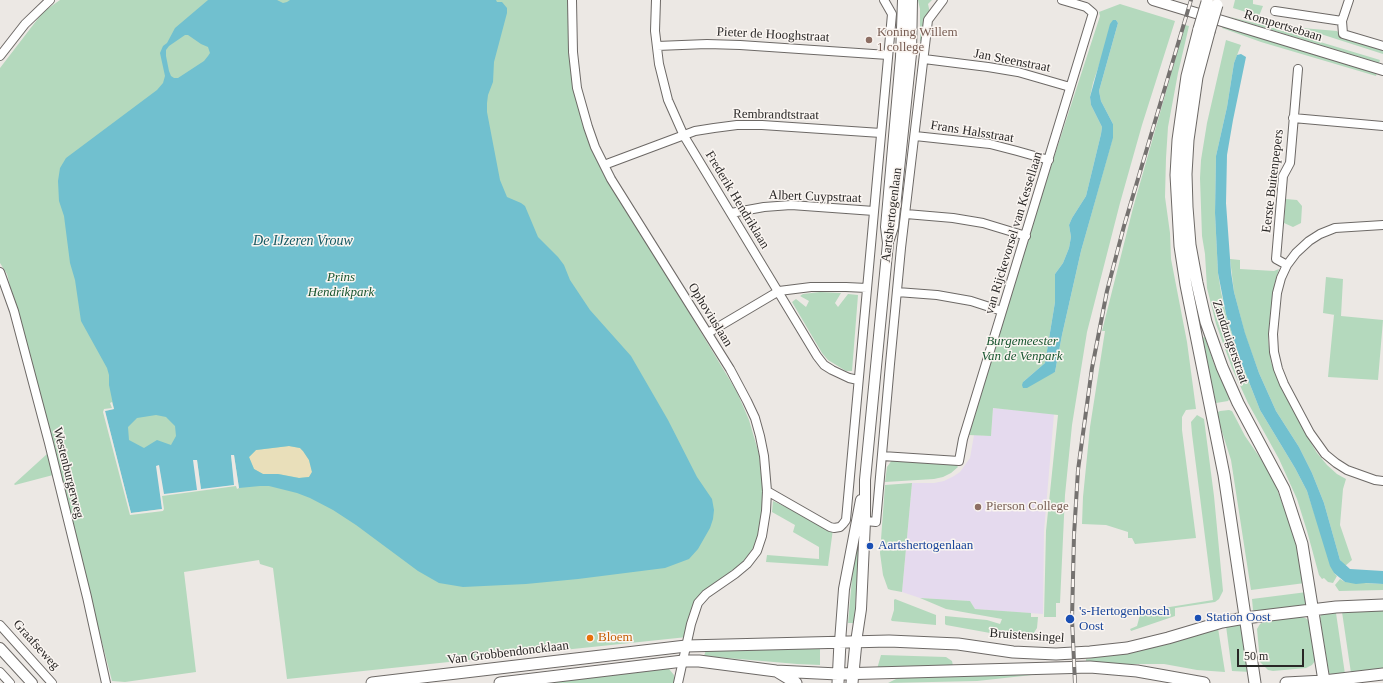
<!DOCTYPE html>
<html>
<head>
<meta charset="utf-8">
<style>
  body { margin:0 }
  #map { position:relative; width:1383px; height:683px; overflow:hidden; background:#ece8e4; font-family:Georgia,serif }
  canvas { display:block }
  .scale { position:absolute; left:1237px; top:649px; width:67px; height:18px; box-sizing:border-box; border:2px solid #292726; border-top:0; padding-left:5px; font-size:12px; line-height:14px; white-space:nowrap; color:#292726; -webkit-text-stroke:3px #faf5f1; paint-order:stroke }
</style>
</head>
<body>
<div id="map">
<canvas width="1383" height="683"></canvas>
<div class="scale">50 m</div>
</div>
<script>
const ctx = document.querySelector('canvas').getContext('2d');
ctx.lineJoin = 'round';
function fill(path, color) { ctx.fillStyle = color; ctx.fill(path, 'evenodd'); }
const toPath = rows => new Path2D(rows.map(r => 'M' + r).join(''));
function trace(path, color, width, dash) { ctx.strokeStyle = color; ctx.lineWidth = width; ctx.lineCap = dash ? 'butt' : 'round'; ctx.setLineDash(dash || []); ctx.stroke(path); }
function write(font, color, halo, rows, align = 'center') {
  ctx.font = font + ' Georgia,serif'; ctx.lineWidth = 3; ctx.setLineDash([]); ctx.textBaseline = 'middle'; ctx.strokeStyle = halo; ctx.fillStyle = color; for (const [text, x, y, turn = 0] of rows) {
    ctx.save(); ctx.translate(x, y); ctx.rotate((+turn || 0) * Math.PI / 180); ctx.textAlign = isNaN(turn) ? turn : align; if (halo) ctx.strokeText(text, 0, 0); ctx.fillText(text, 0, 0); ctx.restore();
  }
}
const education = toPath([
  [993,408,1054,414,1044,531,1043,614,975,609,970,601,920,598,902,592,912,483,934,483,944,481,954,476,960,472,970,458,974,435,991,436]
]);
const green = toPath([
  [60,0,568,0,570,53,597,160,737,392,749,420,759,454,765,513,760,539,739,567,707,589,687,637,287,679,273,568,260,564,259,560,184,572,196,672,125,682,112,681,7,274,0,263,0,68,43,12],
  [918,0,932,0,928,4,930,13,924,41,920,41,920,9],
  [1235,0,1253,0,1253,4,1263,6,1259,16,1233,8],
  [1120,4,1175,21,1142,125,1120,203,1087,332,1072,425,1065,495,1060,603,1056,603,1056,617,1044,617,1046,531,1058,415,993,408,991,436,969,435,1033,222,1100,16,1099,12],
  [1116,20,1118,23,1099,91,1101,101,1113,124,1113,137,1081,251,1062,335,1055,372,1023,382,1045,363,1055,302,1055,274,1063,263,1069,248,1071,237,1069,225,1072,218,1086,196,1101,134,1102,127,1091,105,1090,97,1093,83,1100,62],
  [1226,16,1267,26,1380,60,1379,63],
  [1185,25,1189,26,1178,73,1168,127,1166,158,1165,197,1170,233,1171,259,1187,342,1196,409,1186,410,1182,417,1182,430,1196,538,1135,544,1132,538,1128,538,1128,532,1106,525,1082,524,1083,497,1090,427,1105,331,1102,331,1133,208],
  [1223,26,1377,73,1376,76,1261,42,1222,28],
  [1302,28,1337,31,1344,39,1383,49,1383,54],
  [1226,40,1241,45,1234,63,1227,107,1216,156,1215,213,1218,273,1221,292,1226,314,1240,359,1260,410,1295,468,1307,491,1334,573,1337,576,1333,583,1328,582,1324,578,1322,579,1319,575,1307,531,1297,499,1279,459,1248,403,1232,368,1216,324,1207,288,1205,254,1202,236,1200,178,1201,160,1207,123],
  [1286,199,1297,200,1302,206,1301,223,1293,227,1284,223],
  [1230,259,1240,260,1240,269,1274,271,1279,269,1275,282,1270,319,1268,339,1271,362,1282,390,1308,438,1317,453,1327,465,1337,474,1346,479,1343,489,1340,525,1352,560,1345,566,1340,560,1338,553,1324,503,1312,473,1299,447,1276,411,1259,373,1245,334,1239,311,1234,292],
  [1326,277,1343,279,1341,316,1383,320,1378,380,1328,377,1334,315,1335,315,1323,313],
  [820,292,841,293,835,303,838,307,848,294,858,295,852,371,846,371,828,360,822,353,792,302,796,299,806,307,809,301,800,296,803,294],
  [1205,337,1214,364,1230,398,1228,401,1216,403,1203,345,1202,338],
  [1229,410,1232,411,1245,436,1265,465,1274,481,1298,546,1305,583,1251,590,1231,460,1217,416,1218,412,1220,411],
  [1197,415,1204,419,1214,496,1223,591,1219,599,1215,602,1175,608,1175,616,1131,631,1130,629,1137,626,1140,615,1145,611,1213,600,1192,434,1191,422],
  [47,454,48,455,53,475,15,485,14,484],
  [892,460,955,463,958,467,951,473,943,477,934,479,885,482,887,467],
  [912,483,902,592,891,590,888,589,883,575,880,553,885,485],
  [773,501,833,529,828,566,766,562,767,555,819,559,819,547,793,532,795,525,772,512],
  [859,535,860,536,854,623,848,623,853,568],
  [1340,579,1345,582,1383,584,1383,590,1339,591,1335,585],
  [1307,592,1307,606,1257,612,1253,610,1252,599],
  [920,598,970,601,975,609,1031,613,1031,617,1038,617,1037,628,1031,637,1023,639,946,625,945,624,945,616,987,620,1000,624,1002,619,946,609],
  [895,599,936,615,936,625,892,621,891,620,894,610,894,600],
  [1362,611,1383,611,1383,669,1351,673,1342,612],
  [1336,613,1345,674,1332,675,1329,673,1320,618,1321,615,1324,614],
  [1299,616,1305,618,1310,621,1316,655,1315,661,1312,665,1306,668,1273,671,1268,670,1260,662,1257,629,1260,624,1266,620],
  [1244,624,1251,672,1232,671,1226,626],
  [1218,628,1225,672,1197,670,1164,664,1086,664,1086,659,1133,652],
  [820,648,820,665,797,664,704,656,706,650],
  [881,655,946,657,952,661,953,666,877,669],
  [666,668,669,669,674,675,674,683,538,683],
  [1032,674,1032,675,977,681,888,683,898,678,916,677]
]);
const sand = toPath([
  [289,446,300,448,303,451,309,460,312,472,309,477,299,478,278,474,263,474,254,469,249,457,256,450]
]);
const water = toPath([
  [208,0,277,0,283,3,287,2,290,0,496,0,497,2,502,2,507,8,507,13,494,62,493,82,488,95,487,103,487,112,500,180,507,197,521,203,525,206,538,237,558,257,564,265,570,280,590,310,631,356,668,420,697,477,712,499,714,510,713,519,710,528,698,549,689,559,665,568,578,579,526,584,463,587,439,583,418,571,356,525,333,510,310,498,297,493,269,486,260,486,239,488,234,455,231,456,235,485,201,490,197,460,194,460,198,490,163,495,159,466,162,509,131,513,105,411,114,409,109,385,109,375,107,368,81,321,75,280,70,263,64,216,59,201,58,181,60,168,66,158,157,90,163,83,165,76,160,53,163,46,167,43,175,28],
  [185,35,188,35,201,44,208,47,210,53,208,56,204,61,178,78,174,78,171,76,169,71,166,56,166,50,169,46],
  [156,415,166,417,175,426,176,436,171,445,157,440,144,448,129,440,128,427,137,418],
  [289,446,300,448,303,451,309,460,312,472,309,477,299,478,278,474,263,474,254,469,249,457,256,450],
  [1113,20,1116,20,1118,23,1099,91,1101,101,1113,124,1113,138,1081,251,1062,335,1055,372,1027,388,1023,388,1022,385,1023,382,1045,363,1055,302,1055,274,1063,263,1069,248,1071,237,1069,225,1072,218,1086,196,1101,134,1102,127,1091,105,1090,97,1110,24],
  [1241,54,1246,57,1233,120,1227,155,1226,203,1231,272,1234,292,1245,333,1259,373,1276,411,1299,447,1312,473,1324,503,1340,560,1350,569,1383,571,1383,584,1366,583,1356,584,1345,582,1334,573,1330,566,1307,491,1295,468,1260,410,1240,359,1226,314,1218,273,1215,213,1216,156,1227,107,1234,63,1237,55]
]);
const pier = toPath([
  [112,402,114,409,105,411,131,513,162,509,156,466,159,465,164,494,197,490,193,460,197,460,201,489,234,485,231,455,234,455,239,488,237,489,236,486,162,496,164,509,163,511,130,515,103,412,104,409,112,408,110,403]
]);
const minor = toPath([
  [572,0,573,52,577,88,588,127,595,147,611,179,730,369,747,401,755,418,760,436,764,456,767,491,766,511,762,536,757,551,747,564,735,574,706,594,698,603,691,624,678,683],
  [656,0,655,31,659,64,668,100,684,136,817,356,824,365,832,370,849,378,858,380],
  [1275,11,1342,21,1343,34,1383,46],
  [1342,21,1349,0],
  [657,46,707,44,740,45,888,55],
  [0,56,25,24,50,0],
  [924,59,988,67,1018,72,1070,87],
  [1293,118,1383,126],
  [915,136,990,144,1017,151,1049,160],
  [604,165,695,131,714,128,737,125,762,125,881,133],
  [731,213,764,207,791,205,874,211],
  [906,214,953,218,983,223,1026,236],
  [1383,225,1335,228,1320,234,1309,241,1296,253,1287,265,1281,278,1277,293,1273,334,1274,352,1278,369,1284,384,1310,433,1325,454,1336,463,1347,470,1375,480,1383,481],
  [1287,265,1276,259,1283,176,1290,163,1298,69],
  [0,272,14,311,49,443,87,597,106,683],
  [897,292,937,295,971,301,1002,311],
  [708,333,779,291,811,287,846,287,867,288],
  [882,456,959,461,963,439,1093,13,1086,7,1062,0],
  [767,491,830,527,834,528,840,527,843,524,846,520,892,14,884,0],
  [865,521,876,522,890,364,901,248,928,20,943,0],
  [0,625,52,683],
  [0,672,10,683]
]);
const tertiary = toPath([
  [1153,0,1383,70],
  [889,239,893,227,911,54,912,0],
  [840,642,844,589,861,500],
  [856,642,861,609,865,521,865,480,888,243,886,227,901,57,903,0],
  [0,648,32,683]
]);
const secondary = toPath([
  [1199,29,1187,76,1178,140,1176,175,1180,246,1186,285,1224,475,1255,683],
  [1209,32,1197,77,1188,140,1186,174,1187,207,1190,245,1197,283,1206,322,1222,367,1238,403,1284,489,1302,544,1324,681],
  [778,672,796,683],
  [372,683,686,646,889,641,958,644,1013,652,1056,654,1090,652,1127,648,1168,638,1222,622,1245,618,1336,607,1383,605],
  [500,683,683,661,699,661,776,671,838,674,1090,667,1137,671,1204,683],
  [838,683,840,642],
  [852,683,856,642],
  [1286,683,1324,681,1383,674]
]);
const rail = toPath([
  [1075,683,1072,619,1074,535,1078,470,1092,368,1107,291,1124,226,1191,0]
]);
const secondaryBridge = toPath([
  [1199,29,1207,2],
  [1209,32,1217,5]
]);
const markers = [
  [869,40,4,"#8d6e63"],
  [978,507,4,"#8d6e63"],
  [870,546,4,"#1a4fb4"],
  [1198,618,4,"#1a4fb4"],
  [1070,619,5,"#1a4fb4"],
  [590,638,4,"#e8710a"]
];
const streetNames = [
  ["Rompertsebaan",1283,26,17],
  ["Pieter de Hooghstraat",773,35,3],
  ["Jan Steenstraat",1012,61,11],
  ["Rembrandtstraat",776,115,1],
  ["Frans Halsstraat",972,132,9],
  ["Eerste Buitenpepers",1273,181,-83],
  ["Albert Cuypstraat",815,197,2],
  ["Frederik Hendriklaan",737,200,59],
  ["Aartshertogenlaan",892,215,-83],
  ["van Rijckevorsel van Kessellaan",1014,233,-73],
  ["Ophoviuslaan",710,315,58],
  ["Zandzuigerstraat",1230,342,71],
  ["Westenburgerweg",68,473,76],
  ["Bruistensingel",1027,636,4],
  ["Graafseweg",36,645,48],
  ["Van Grobbendoncklaan",508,653,-7]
];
const educationNames = [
  ["Koning Willem",877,33],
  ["1 college",877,48],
  ["Pierson College",986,507]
];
const parkNames = [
  ["Prins",341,278],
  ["Hendrikpark",341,293],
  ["Burgemeester",1022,342],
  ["Van de Venpark",1022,357]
];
const transitNames = [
  ["Aartshertogenlaan",878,546],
  ["'s-Hertogenbosch",1079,612],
  ["Oost",1079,627],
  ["Station Oost",1206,618]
];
const foodNames = [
  ["Bloem",598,638]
];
const waterNames = [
  ["De IJzeren Vrouw",303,241]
];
fill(education, '#e5daee');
fill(green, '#b4d9bd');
fill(sand, '#e9dfba');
fill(water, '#71c0cf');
fill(pier, '#ece8e4');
trace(minor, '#6d6966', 10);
trace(tertiary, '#6d6966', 12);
trace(secondary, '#6d6966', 13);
trace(minor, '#fff', 8);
trace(tertiary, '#fff', 10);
trace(secondary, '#fff', 11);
trace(rail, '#757270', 4);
trace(rail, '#faf5f1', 2.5, [8]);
trace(secondaryBridge, '#6d6966', 13, []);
trace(secondaryBridge, '#fff', 11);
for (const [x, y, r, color] of markers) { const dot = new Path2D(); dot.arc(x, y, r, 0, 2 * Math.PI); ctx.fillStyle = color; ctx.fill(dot); trace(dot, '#faf5f1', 1.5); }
write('13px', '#292726', '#faf5f1', streetNames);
write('13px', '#785e54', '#faf5f1', educationNames, 'left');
write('italic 13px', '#18552f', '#faf5f1', parkNames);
write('13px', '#164399', '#faf5f1', transitNames, 'left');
write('13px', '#c56008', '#faf5f1', foodNames, 'left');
write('italic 14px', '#135761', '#faf5f1', waterNames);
</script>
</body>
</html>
